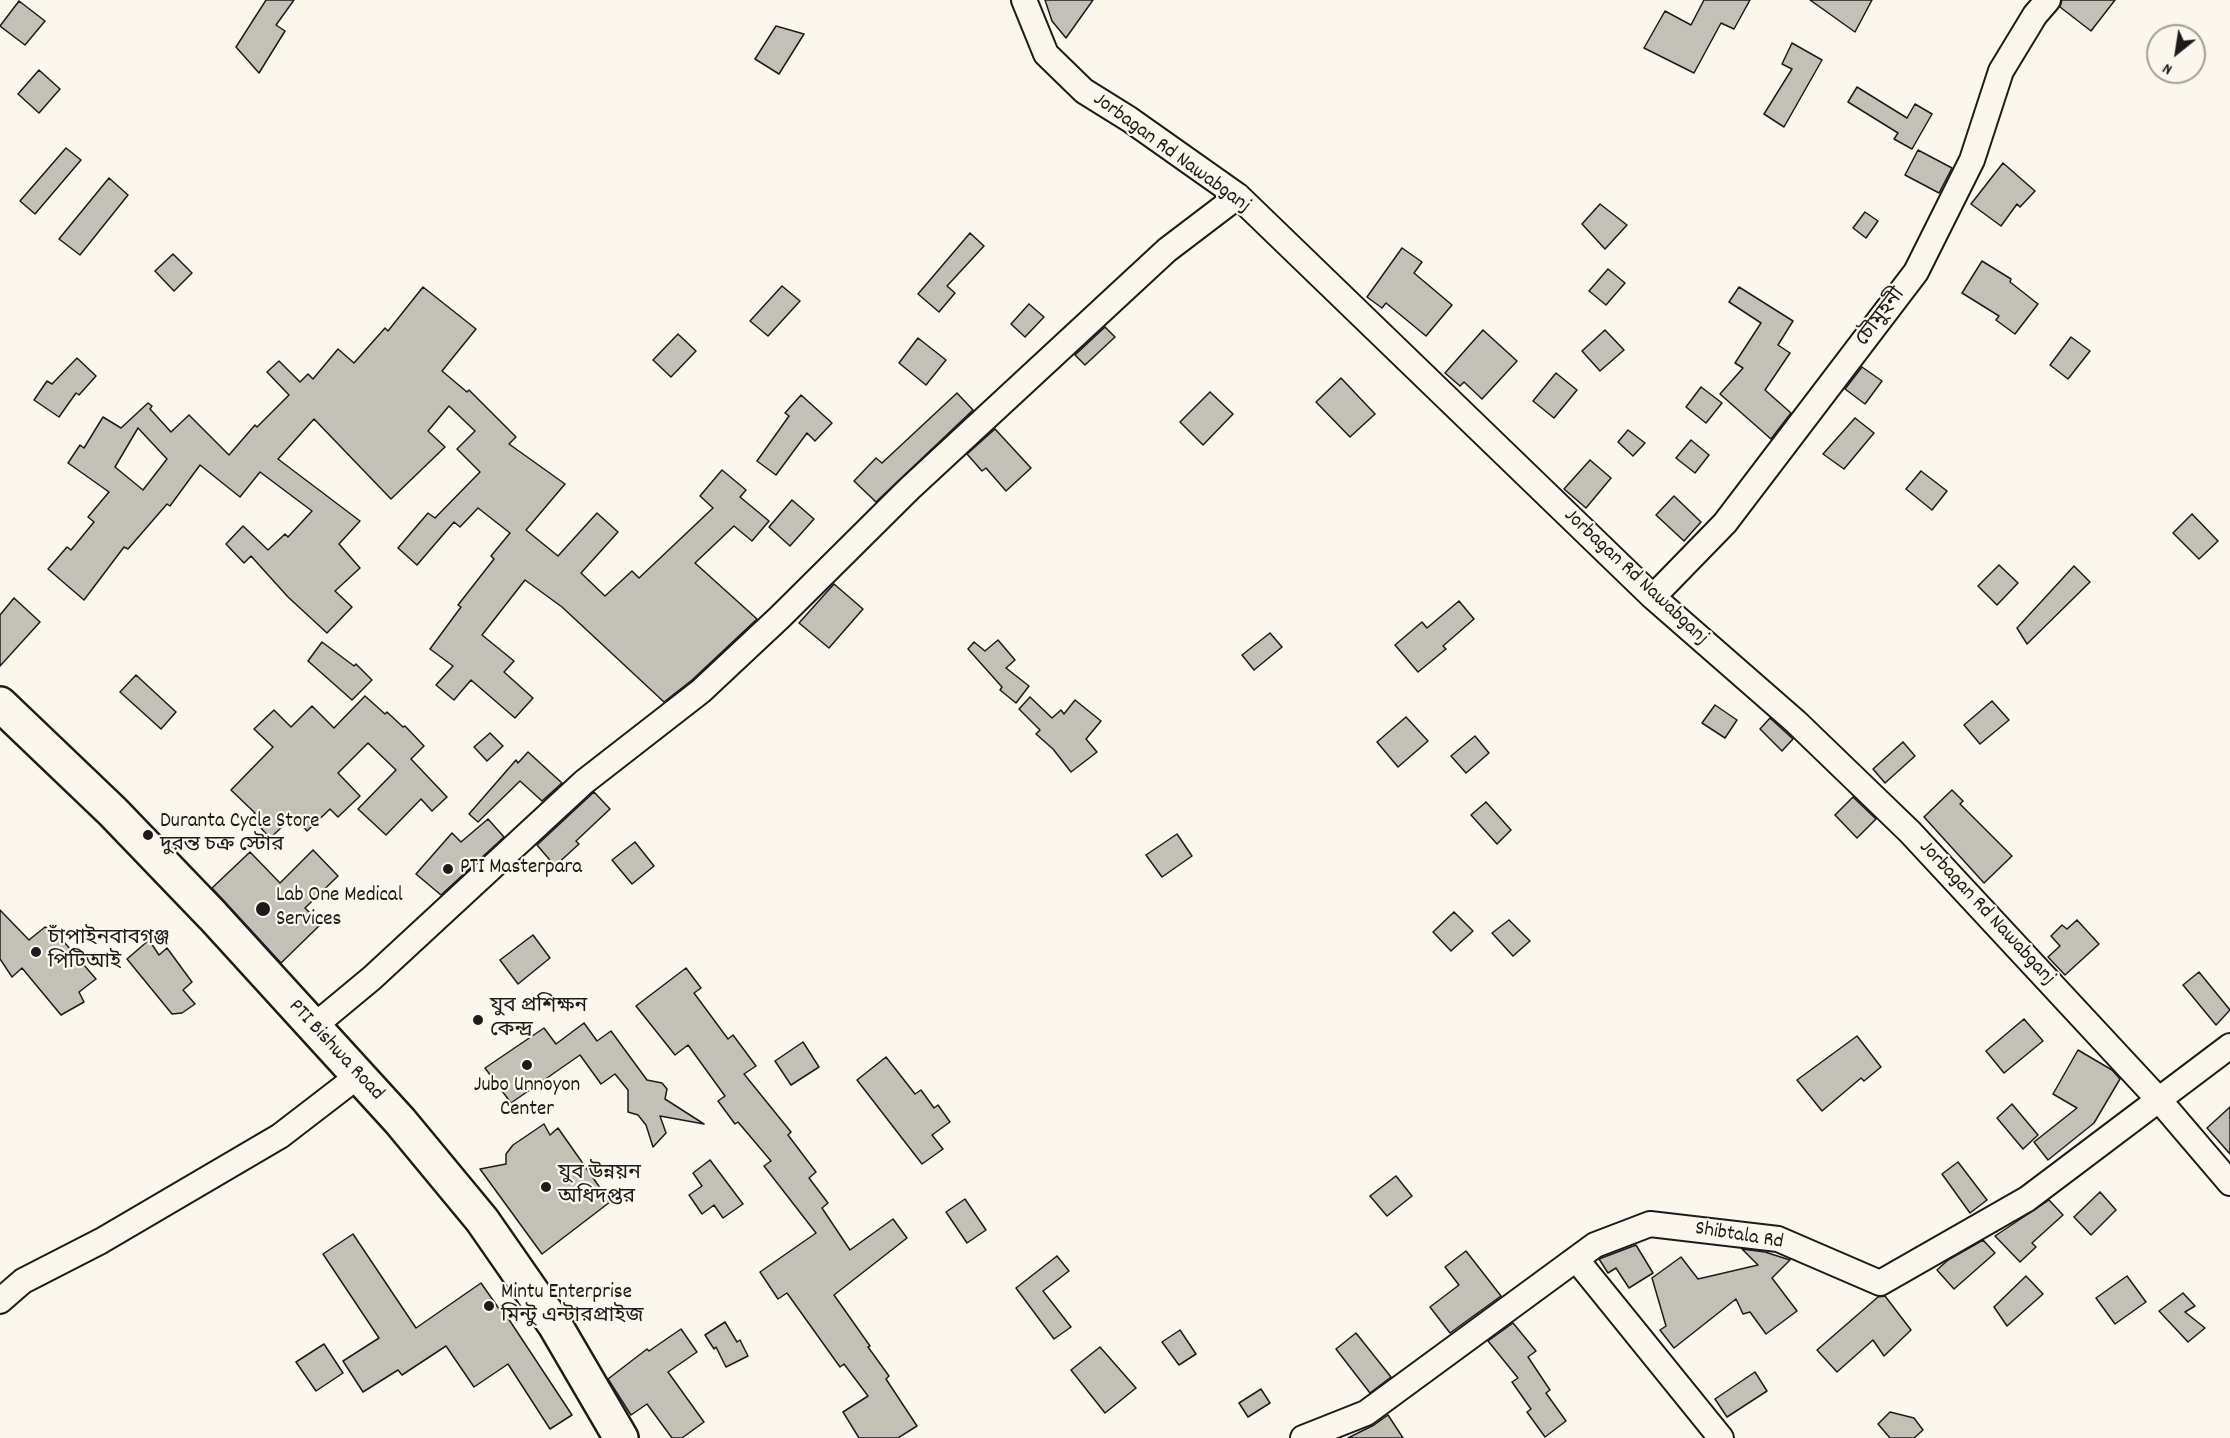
<!DOCTYPE html>
<html>
<head>
<meta charset="utf-8">
<style>
  body { margin:0 }
  #map { position:relative; width:2230px; height:1438px; overflow:hidden; background:#fbf7ec; font-family:Dekko,sans-serif }
  canvas { display:block }
  .north { position:absolute; left:2146px; top:24px; width:60px; height:60px; box-sizing:border-box; background:#fbf7ec; border:2px solid #a29f99; border-radius:50%; rotate:210deg; font-size:16px; font-weight:700; line-height:24px; text-align:center; color:#1c1c1c }
  .north::after { content:''; display:block; margin:auto; width:21px; height:27px; background:#1c1c1c; clip-path:polygon(50% 0,100% 100%,50% 72%,0 100%) }
</style>
</head>
<body>
<div id="map">
<canvas width="2230" height="1438"></canvas>
<div class="north">N</div>
</div>
<script>
const ctx = document.querySelector('canvas').getContext('2d');
ctx.lineJoin = 'round';
function fill(path, color) { ctx.fillStyle = color; ctx.fill(path, 'evenodd'); }
const toPath = rows => new Path2D(rows.map(r => 'M' + r).join(''));
function trace(path, color, width, dash) { ctx.strokeStyle = color; ctx.lineWidth = width; ctx.lineCap = dash ? 'butt' : 'round'; ctx.setLineDash(dash || []); ctx.stroke(path); }
function write(font, color, halo, rows, align = 'center') {
  ctx.font = font + ' Dekko,"Noto Sans Bengali",sans-serif'; ctx.lineWidth = 4.5; ctx.setLineDash([]); ctx.textBaseline = 'middle'; ctx.strokeStyle = halo; ctx.fillStyle = color; for (const [text, x, y, turn = 0] of rows) {
    ctx.save(); ctx.translate(x, y); ctx.rotate((+turn || 0) * Math.PI / 180); ctx.textAlign = isNaN(turn) ? turn : align; if (halo) ctx.strokeText(text, 0, 0); ctx.fillText(text, 0, 0); ctx.restore();
  }
}
const building = toPath([
  [266,0,294,0,276,25,285,31,259,73,236,47,266,0],
  [1045,0,1093,0,1066,38,1052,21,1045,0],
  [1704,0,1750,0,1734,29,1721,23,1694,73,1644,48,1665,11,1691,25,1704,0],
  [1810,0,1872,0,1855,32,1810,0],
  [2062,0,2115,0,2091,31,2060,7,2062,0],
  [19,1,45,21,25,45,0,26,19,1],
  [776,26,804,34,779,74,755,59,776,26],
  [1792,43,1822,60,1784,127,1764,114,1792,69,1782,64,1792,43],
  [39,70,60,89,39,113,18,94,39,70],
  [1857,87,1907,118,1915,104,1932,114,1912,149,1894,139,1898,133,1848,102,1857,87],
  [66,148,81,160,35,214,20,201,66,148],
  [1918,150,1952,168,1939,193,1905,175,1918,150],
  [2003,163,2035,191,2020,207,2017,204,2001,226,1971,204,2003,163],
  [109,178,128,195,80,255,59,239,109,178],
  [1600,204,1627,225,1605,249,1582,224,1600,204],
  [1865,212,1878,221,1866,238,1853,228,1865,212],
  [970,233,984,246,947,286,955,293,939,312,918,294,970,233],
  [1402,248,1422,262,1414,273,1452,305,1426,336,1386,303,1382,308,1367,297,1402,248],
  [173,254,192,273,174,291,155,271,173,254],
  [1982,261,2011,279,2010,282,2038,304,2015,334,1996,320,1999,316,1962,293,1982,261],
  [1608,269,1625,283,1606,305,1589,291,1608,269],
  [782,286,800,301,768,336,750,321,782,286],
  [423,287,476,329,442,371,467,392,469,390,516,437,509,444,565,484,526,530,558,556,597,513,618,532,581,573,605,596,632,571,639,578,713,508,700,496,722,470,746,490,740,497,769,521,752,541,734,526,695,563,757,619,692,680,664,702,562,607,525,580,482,635,514,661,504,672,533,698,515,718,471,680,454,700,436,685,453,666,430,649,461,607,458,605,494,559,491,556,510,533,478,508,460,527,454,522,417,565,398,548,428,513,435,518,480,472,457,449,475,431,449,406,428,431,445,447,391,499,314,419,278,459,360,521,339,544,360,568,335,591,352,607,327,633,288,597,251,556,244,563,226,544,243,526,268,550,285,534,288,537,312,511,260,472,240,497,200,465,170,506,167,504,128,549,124,547,84,600,48,569,67,547,71,550,94,522,88,517,109,492,68,463,80,445,84,448,103,417,121,428,148,403,152,406,150,409,171,432,189,415,229,455,255,425,257,427,289,395,267,372,279,361,300,382,308,374,313,379,338,349,354,363,385,328,388,331,423,287],
  [138,428,167,459,143,490,115,467,138,428],
  [1739,287,1793,321,1778,345,1790,353,1765,390,1791,413,1771,439,1720,394,1743,368,1735,363,1761,323,1729,302,1739,287],
  [1029,304,1044,317,1025,337,1011,324,1029,304],
  [1105,327,1115,337,1085,365,1075,355,1105,327],
  [1483,330,1517,361,1482,399,1464,382,1460,386,1445,373,1483,330],
  [1605,330,1624,350,1600,371,1582,351,1605,330],
  [678,334,696,351,671,377,653,360,678,334],
  [2071,337,2090,351,2068,379,2050,365,2071,337],
  [918,338,946,360,926,385,899,363,918,338],
  [77,358,96,376,79,395,76,393,59,417,34,400,47,381,52,384,77,358],
  [1862,367,1882,381,1865,404,1845,389,1862,367],
  [1556,373,1577,390,1554,418,1533,401,1556,373],
  [1341,378,1375,414,1350,437,1316,402,1341,378],
  [1701,387,1722,403,1706,423,1686,407,1701,387],
  [1210,392,1233,414,1203,445,1180,422,1210,392],
  [957,393,973,410,876,502,854,481,876,458,882,463,957,393],
  [801,395,832,423,815,441,807,433,776,475,757,461,789,416,785,413,801,395],
  [1855,418,1874,433,1844,469,1823,454,1855,418],
  [995,429,1031,468,1006,491,986,468,982,471,967,454,995,429],
  [1628,430,1645,443,1633,456,1618,442,1628,430],
  [1691,440,1709,455,1695,473,1676,458,1691,440],
  [1590,460,1611,478,1586,508,1564,489,1590,460],
  [1921,471,1947,491,1932,510,1906,489,1921,471],
  [1674,496,1701,522,1684,541,1656,515,1674,496],
  [792,500,814,519,790,546,769,527,792,500],
  [2192,514,2218,541,2199,559,2173,533,2192,514],
  [1999,565,2018,583,1997,605,1978,586,1999,565],
  [2074,566,2090,582,2027,644,2017,628,2074,566],
  [834,584,863,609,829,648,799,623,834,584],
  [14,598,40,622,0,666,0,615,14,598],
  [1459,601,1474,619,1443,646,1446,649,1418,672,1395,645,1422,622,1427,628,1459,601],
  [1270,633,1282,647,1254,670,1242,655,1270,633],
  [998,640,1015,660,1006,668,1029,686,1016,703,1000,690,1002,687,968,649,974,642,985,651,998,640],
  [322,642,354,666,356,664,372,680,352,700,308,661,322,642],
  [136,675,176,712,161,729,120,692,136,675],
  [365,696,385,714,387,712,403,727,405,726,424,746,411,759,447,797,432,811,421,799,386,835,358,809,396,770,368,743,338,773,360,796,338,817,330,809,307,831,294,816,270,838,251,817,255,813,231,790,273,747,254,729,274,710,291,727,312,706,334,728,365,696],
  [1030,697,1052,718,1061,710,1064,714,1075,700,1101,721,1086,739,1097,752,1071,772,1053,749,1036,734,1040,730,1019,709,1030,697],
  [1992,701,2009,720,1980,744,1964,725,1992,701],
  [1715,705,1737,720,1725,738,1702,723,1715,705],
  [1406,717,1428,741,1398,767,1377,742,1406,717],
  [1770,718,1793,739,1782,751,1760,729,1770,718],
  [490,733,503,746,487,761,474,747,490,733],
  [1475,736,1489,753,1466,773,1451,756,1475,736],
  [1903,742,1915,756,1885,783,1873,769,1903,742],
  [528,752,562,783,542,801,520,781,478,822,469,814,516,760,518,763,528,752],
  [1952,790,1963,801,1960,804,2012,856,1984,883,1924,817,1952,790],
  [594,792,610,809,576,841,579,844,555,866,537,845,594,792],
  [1853,797,1876,819,1857,838,1835,815,1853,797],
  [1486,802,1511,830,1497,844,1471,815,1486,802],
  [488,819,504,837,441,895,416,874,452,833,461,842,488,819],
  [1177,834,1192,856,1162,877,1146,855,1177,834],
  [635,842,654,866,632,884,612,860,635,842],
  [313,850,338,876,305,908,321,924,281,963,212,888,250,852,280,883,313,850],
  [0,910,29,940,45,927,58,935,96,979,79,992,84,1002,61,1015,22,968,12,977,0,959,0,910],
  [1454,912,1473,931,1451,951,1433,932,1454,912],
  [1509,920,1530,941,1513,956,1492,933,1509,920],
  [2077,920,2099,944,2065,975,2048,957,2060,946,2051,936,2062,925,2067,929,2077,920],
  [533,935,550,958,518,984,500,960,533,935],
  [149,940,159,955,167,948,192,982,183,990,195,1004,182,1013,172,1014,127,959,149,940],
  [686,968,701,988,694,993,728,1039,733,1035,756,1066,744,1074,791,1132,788,1135,816,1172,809,1178,828,1203,822,1208,850,1250,893,1219,907,1238,834,1295,870,1346,868,1347,889,1376,886,1379,917,1426,898,1438,859,1438,843,1412,868,1396,844,1364,840,1367,787,1293,778,1299,760,1272,816,1233,764,1166,771,1161,738,1122,735,1124,718,1101,725,1096,688,1045,675,1055,636,1006,686,968],
  [2199,972,2230,1010,2216,1025,2183,985,2199,972],
  [2024,1019,2043,1041,2004,1073,1986,1051,2024,1019],
  [584,1023,597,1041,611,1031,647,1080,662,1083,667,1089,665,1099,704,1124,660,1116,666,1133,653,1147,646,1125,638,1115,628,1112,628,1090,615,1074,601,1084,580,1055,511,1103,485,1068,544,1028,556,1044,584,1023],
  [1857,1036,1881,1067,1864,1081,1861,1078,1822,1111,1797,1080,1857,1036],
  [803,1042,819,1067,791,1085,775,1061,803,1042],
  [2078,1050,2112,1070,2120,1079,2094,1123,2048,1160,2034,1142,2077,1108,2053,1094,2078,1050],
  [886,1057,915,1094,921,1090,934,1108,938,1105,950,1122,932,1135,943,1149,922,1164,857,1080,886,1057],
  [2012,1104,2038,1135,2023,1149,1997,1118,2012,1104],
  [2230,1107,2230,1154,2207,1128,2230,1107],
  [544,1124,550,1135,558,1128,610,1202,542,1254,480,1169,506,1164,506,1154,513,1145,544,1124],
  [710,1160,743,1204,723,1218,714,1205,702,1214,689,1195,702,1186,693,1173,710,1160],
  [1958,1162,1987,1200,1970,1213,1942,1174,1958,1162],
  [1396,1176,1412,1196,1387,1216,1370,1196,1396,1176],
  [2100,1192,2116,1210,2091,1235,2074,1217,2100,1192],
  [965,1199,986,1230,967,1243,946,1212,965,1199],
  [2049,1200,2063,1215,2032,1243,2036,1247,2020,1262,1995,1236,2049,1200],
  [353,1234,416,1328,481,1283,504,1316,506,1315,572,1415,550,1429,508,1364,474,1387,446,1346,402,1375,398,1370,363,1392,343,1361,379,1338,323,1254,353,1234],
  [1983,1240,1995,1253,1954,1289,1937,1270,1948,1260,1983,1240],
  [1636,1245,1653,1273,1629,1288,1616,1268,1608,1273,1599,1259,1636,1245],
  [1742,1249,1765,1252,1790,1260,1772,1278,1797,1311,1766,1334,1750,1312,1743,1314,1736,1299,1674,1348,1660,1330,1666,1326,1652,1278,1681,1257,1698,1279,1758,1265,1742,1249],
  [1466,1251,1501,1296,1450,1333,1430,1307,1459,1285,1445,1267,1466,1251],
  [1057,1256,1069,1271,1043,1291,1071,1327,1054,1339,1016,1288,1057,1256],
  [2026,1276,2043,1294,2007,1326,1994,1307,2026,1276],
  [2127,1276,2146,1302,2115,1324,2096,1298,2127,1276],
  [2183,1293,2195,1306,2185,1312,2205,1328,2188,1342,2159,1311,2183,1293],
  [1885,1296,1911,1330,1884,1356,1873,1340,1837,1372,1817,1350,1878,1297,1885,1296],
  [725,1322,737,1342,740,1340,748,1356,726,1367,716,1347,714,1349,705,1335,725,1322],
  [1513,1323,1536,1351,1528,1357,1550,1390,1546,1393,1566,1421,1545,1437,1527,1412,1531,1409,1512,1382,1518,1378,1488,1341,1513,1323],
  [681,1329,697,1352,668,1372,704,1422,682,1438,672,1438,647,1404,631,1415,608,1379,647,1349,649,1351,681,1329],
  [1180,1330,1196,1354,1179,1365,1162,1342,1180,1330],
  [1356,1333,1391,1377,1370,1393,1336,1349,1356,1333],
  [324,1344,343,1373,316,1391,296,1362,324,1344],
  [1100,1347,1136,1388,1105,1413,1071,1370,1100,1347],
  [1755,1372,1767,1391,1727,1417,1715,1399,1755,1372],
  [1261,1389,1270,1403,1248,1417,1239,1403,1261,1389],
  [1890,1412,1914,1418,1923,1430,1914,1438,1890,1438,1878,1424,1890,1412],
  [1388,1415,1403,1438,1348,1438,1374,1425,1388,1415]
]);
const street = toPath([
  [1024,0,1046,54,1084,91,1129,119,1238,196,1653,597,1796,722,1910,832,2160,1101,2230,1183],
  [1653,597,1725,523,1916,272,1972,160,2001,71,2035,15,2048,0],
  [313,1027,372,978,584,782,701,691,780,617,909,489,1167,250,1238,196],
  [1576,1259,1721,1438],
  [0,1301,23,1281,101,1241,280,1136,358,1076],
  [1303,1438,1366,1413,1595,1245,1650,1224,1778,1239,1880,1283,2027,1199,2230,1046]
]);
const highway = toPath([
  [0,704,113,812,213,916,400,1121,482,1220,555,1325,621,1438]
]);
const markers = [
  [148,835,6,"#1c1c1c"],
  [448,869,6,"#1c1c1c"],
  [263,909,8,"#1c1c1c"],
  [36,952,6,"#1c1c1c"],
  [478,1020,6,"#1c1c1c"],
  [527,1065,6,"#1c1c1c"],
  [546,1187,6,"#1c1c1c"],
  [489,1306,6,"#1c1c1c"]
];
const streetNames = [
  ["Jorbagan Rd Nawabganj",1171,154,36],
  ["চৌমুহনী",1882,318,-53],
  ["Jorbagan Rd Nawabganj",1635,578,43],
  ["Jorbagan Rd Nawabganj",1986,914,47],
  ["PTI Bishwa Road",335,1051,47],
  ["Shibtala Rd",1739,1237,9]
];
const poiNames = [
  ["Duranta Cycle Store",160,823],
  ["দুরন্ত চক্র স্টোর",160,847],
  ["PTI Masterpara",460,869],
  ["Lab One Medical",276,897],
  ["Services",276,921],
  ["চাঁপাইনবাবগঞ্জ",48,940],
  ["পিটিআই",48,964],
  ["যুব প্রশিক্ষন",490,1008],
  ["কেন্দ্র",490,1032],
  ["Jubo Unnoyon",527,1087,"center"],
  ["Center",527,1111,"center"],
  ["যুব উন্নয়ন",558,1175],
  ["অধিদপ্তর",558,1199],
  ["Mintu Enterprise",501,1294],
  ["মিন্টু এন্টারপ্রাইজ",501,1318]
];
fill(building, '#c3c0b8');
trace(building, '#1c1c1c', 1.5);
trace(street, '#1c1c1c', 28);
trace(highway, '#1c1c1c', 38);
trace(street, '#fbf7ec', 24);
trace(highway, '#fbf7ec', 33);
for (const [x, y, r, color] of markers) { const dot = new Path2D(); dot.arc(x, y, r, 0, 2 * Math.PI); ctx.fillStyle = color; ctx.fill(dot); trace(dot, '#fbf7ec', 2); }
write('21px', '#1c1c1c', '#fbf7ec', streetNames);
write('21px', '#1c1c1c', '#fbf7ec', poiNames, 'left');
</script>
</body>
</html>
